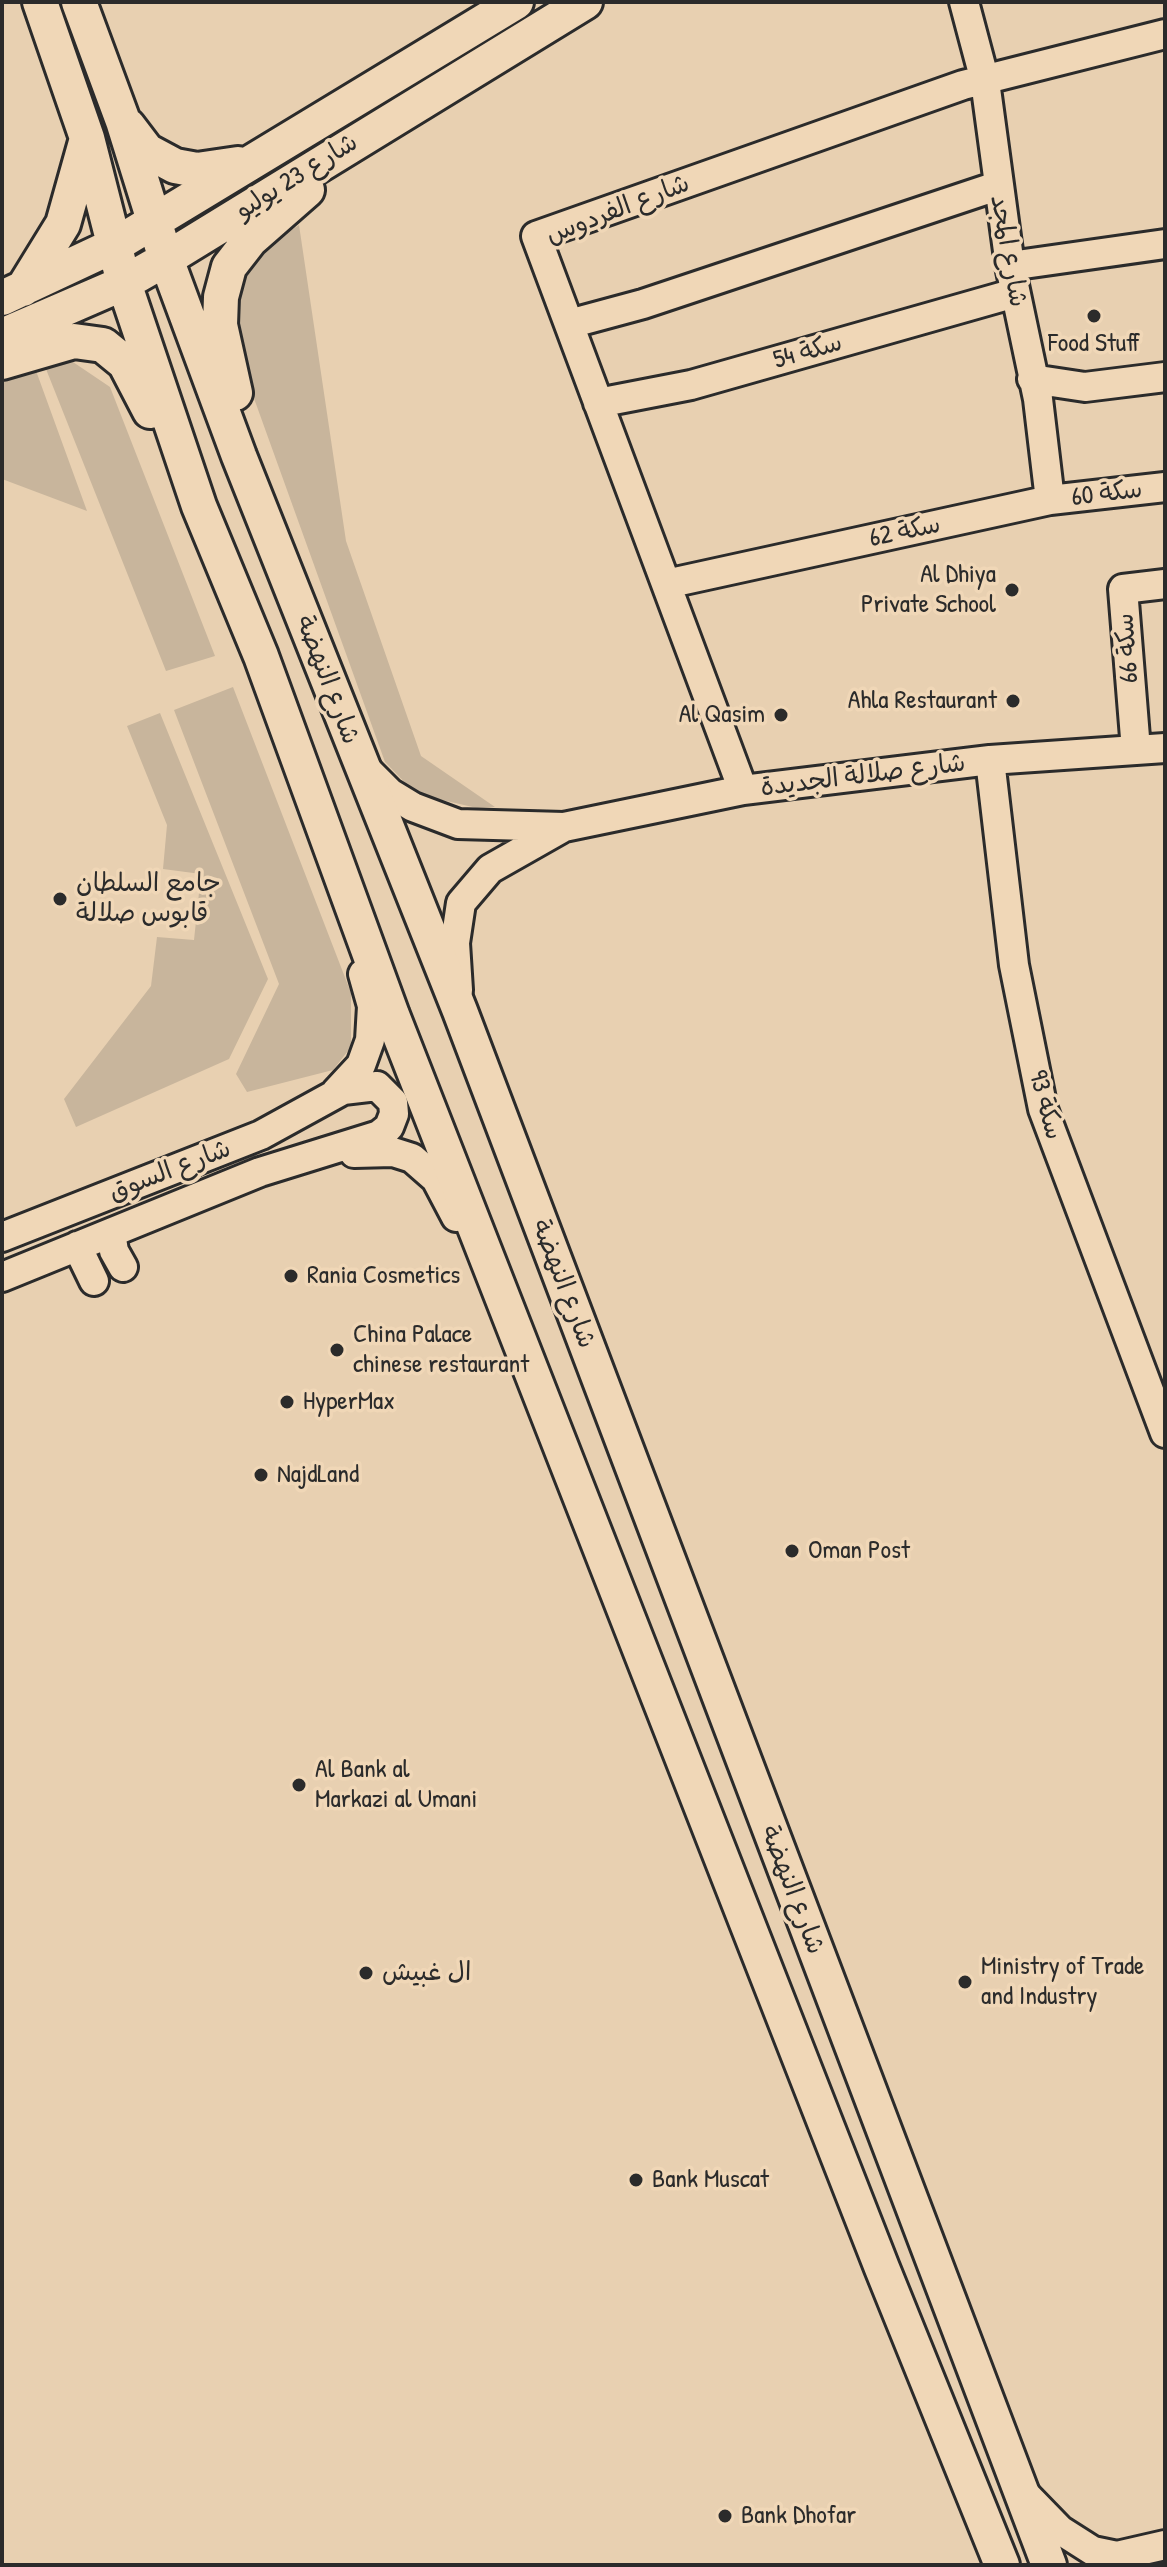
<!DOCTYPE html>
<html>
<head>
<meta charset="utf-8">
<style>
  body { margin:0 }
  #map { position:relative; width:1167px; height:2567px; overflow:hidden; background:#e8d0b1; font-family:"Patrick Hand",sans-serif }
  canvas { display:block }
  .frame { position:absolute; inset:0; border:4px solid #2b2b2b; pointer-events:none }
</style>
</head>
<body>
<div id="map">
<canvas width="1167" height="2567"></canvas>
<div class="frame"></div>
</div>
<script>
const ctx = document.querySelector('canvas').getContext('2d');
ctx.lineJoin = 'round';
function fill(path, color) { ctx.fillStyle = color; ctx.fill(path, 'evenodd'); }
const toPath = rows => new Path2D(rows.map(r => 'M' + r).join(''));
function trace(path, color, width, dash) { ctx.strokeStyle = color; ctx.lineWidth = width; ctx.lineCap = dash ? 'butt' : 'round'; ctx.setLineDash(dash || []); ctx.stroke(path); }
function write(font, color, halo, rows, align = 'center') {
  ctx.font = font + ' "Patrick Hand","Playpen Sans Arabic",sans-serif'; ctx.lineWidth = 7; ctx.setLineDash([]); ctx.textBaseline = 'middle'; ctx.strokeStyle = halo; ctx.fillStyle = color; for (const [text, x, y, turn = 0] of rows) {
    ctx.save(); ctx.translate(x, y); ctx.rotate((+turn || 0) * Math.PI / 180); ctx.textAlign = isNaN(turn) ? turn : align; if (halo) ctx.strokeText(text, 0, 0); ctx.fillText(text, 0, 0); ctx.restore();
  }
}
const green = toPath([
  [299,225,346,541,421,756,495,807,477,808,416,794,385,762,229,329,235,286,258,252],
  [73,362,110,387,215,656,166,671,44,364],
  [35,368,87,511,2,479,2,383],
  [233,687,351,993,351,1047,333,1070,247,1092,236,1074,279,984,174,710],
  [160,713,268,979,229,1059,76,1127,64,1099,151,986,157,937,194,940,201,874,163,869,167,825,127,726]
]);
const minor = toPath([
  [964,2,985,81,1010,266,1038,399,1050,500],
  [1010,266,1165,244],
  [569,324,643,304,997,186],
  [1032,379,1085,387,1165,377],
  [598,403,691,385,1015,293],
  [666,584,1050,500,1165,487],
  [1136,750,1123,589,1165,584],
  [990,760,1014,965,1043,1109,1165,1433],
  [367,770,390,793,413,807,458,824,564,827,743,790,990,760,1165,748],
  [743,790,536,236,963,85,1165,34],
  [458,990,455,943,461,903,490,869,564,827],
  [336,1092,361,1065,370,1040,372,1006,363,974],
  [354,1153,393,1152,412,1158,436,1179,456,1217],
  [111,1233,114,1251,123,1267],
  [2,1237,261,1135,343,1090,377,1086,393,1102,394,1114,389,1127,379,1135,260,1172,2,1277],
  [77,1246,94,1281],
  [1026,2495,1060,2530,1093,2551,1117,2556,1165,2545]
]);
const major = toPath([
  [40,2,87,138,124,283,199,506,261,656,392,1015,882,2268,1002,2565],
  [79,2,123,121,166,259,239,456,460,1011,1049,2565],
  [128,126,147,151,175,166,197,170,238,164],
  [23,289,63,224,86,142],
  [2,298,115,245,516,2],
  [2,336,124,283,166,259,585,2],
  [2,362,74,341,103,345,125,363,150,411],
  [235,393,220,325,221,297,229,267,250,240,307,190]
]);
const markers = [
  [1094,316,8,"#2b2b2b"],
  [1012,590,8,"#2b2b2b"],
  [1013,701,8,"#2b2b2b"],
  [781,715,8,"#2b2b2b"],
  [60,899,8,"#2b2b2b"],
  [291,1276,8,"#2b2b2b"],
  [337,1350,8,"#2b2b2b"],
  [287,1402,8,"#2b2b2b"],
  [261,1475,8,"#2b2b2b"],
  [792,1551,8,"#2b2b2b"],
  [299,1785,8,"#2b2b2b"],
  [366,1973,8,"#2b2b2b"],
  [965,1982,8,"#2b2b2b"],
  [636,2180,8,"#2b2b2b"],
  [725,2516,8,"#2b2b2b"]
];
const streetNames = [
  ["شارع 23 يوليو",297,177,-32],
  ["شارع الفردوس",618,210,-21],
  ["شارع المجد",1008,251,80],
  ["سكة 54",808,352,-16],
  ["سكة 60",1107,494,-7],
  ["سكة 62",905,532,-12],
  ["سكة 66",1128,648,-94],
  ["شارع النهضة",327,680,69],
  ["شارع صلالة الجديدة",863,776,-7],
  ["سكة 93",1045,1105,75],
  ["شارع السوق",170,1171,-21],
  ["شارع النهضة",563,1284,69],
  ["شارع النهضة",792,1890,69]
];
const poiNames = [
  ["Food Stuff",1094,344,"center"],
  ["Al Dhiya",996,575,"right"],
  ["Private School",996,605,"right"],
  ["Ahla Restaurant",997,701,"right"],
  ["Al Qasim",765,715,"right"],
  ["جامع السلطان",76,884],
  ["قابوس صلالة",76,914],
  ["Rania Cosmetics",307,1276],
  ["China Palace",353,1335],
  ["chinese restaurant",353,1365],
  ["HyperMax",303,1402],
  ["NajdLand",277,1475],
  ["Oman Post",808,1551],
  ["Al Bank al",315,1770],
  ["Markazi al Umani",315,1800],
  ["Ministry of Trade",981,1967],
  ["and Industry",981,1997],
  ["ال غبيش",382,1973],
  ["Bank Muscat",652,2180],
  ["Bank Dhofar",741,2516]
];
fill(green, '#c8b59c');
trace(minor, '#2b2b2b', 34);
trace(major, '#2b2b2b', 40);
trace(minor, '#f0d7b7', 28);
trace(major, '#f0d7b7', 34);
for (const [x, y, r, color] of markers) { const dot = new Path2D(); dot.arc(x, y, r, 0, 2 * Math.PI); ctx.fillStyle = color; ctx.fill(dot); trace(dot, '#f0d7b7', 3); }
write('26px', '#2b2b2b', '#f0d7b7', streetNames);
write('26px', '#2b2b2b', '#f0d7b7', poiNames, 'left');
</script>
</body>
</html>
